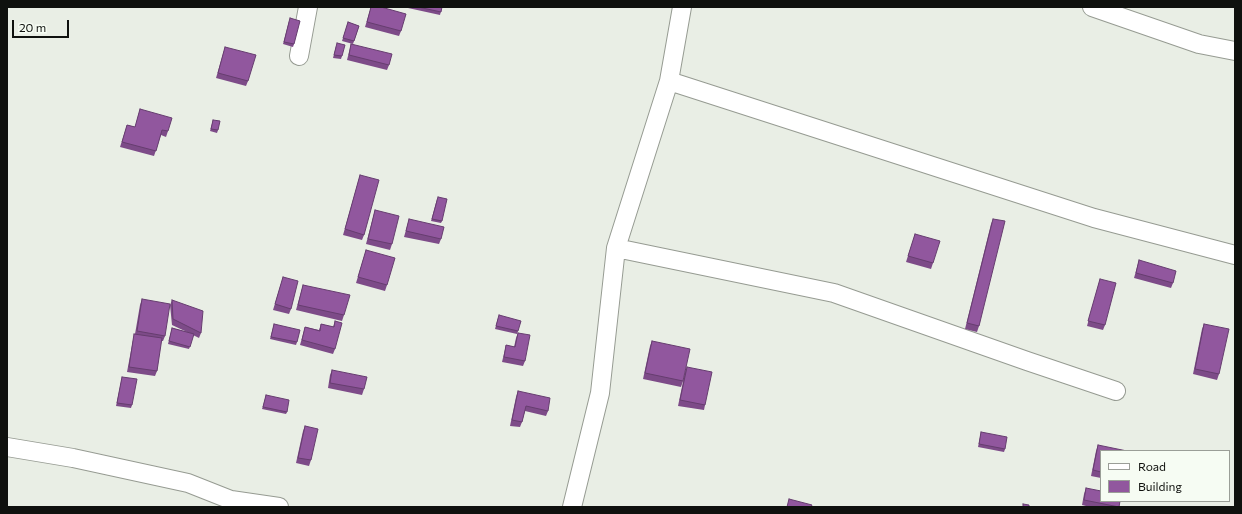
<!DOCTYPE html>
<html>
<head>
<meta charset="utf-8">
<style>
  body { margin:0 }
  #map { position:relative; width:1242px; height:514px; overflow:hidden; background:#e9eee5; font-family:Commissioner,sans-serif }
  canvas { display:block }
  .frame { position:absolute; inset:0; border:8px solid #0f110e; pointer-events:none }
  .legend { position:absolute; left:1100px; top:450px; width:130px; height:52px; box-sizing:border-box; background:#f6fcf3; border:1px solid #9a9e97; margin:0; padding:5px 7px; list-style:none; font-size:12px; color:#0f110e }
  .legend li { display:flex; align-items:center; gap:8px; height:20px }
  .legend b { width:20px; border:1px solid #9a9e97 }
  .scale { position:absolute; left:12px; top:20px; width:57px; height:18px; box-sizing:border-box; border:2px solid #0f110e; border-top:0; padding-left:5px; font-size:12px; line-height:14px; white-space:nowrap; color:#0f110e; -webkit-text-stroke:3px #f6fcf3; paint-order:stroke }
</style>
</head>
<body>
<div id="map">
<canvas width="1242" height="514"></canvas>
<div class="frame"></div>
<ul class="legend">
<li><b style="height:5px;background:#fff"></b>Road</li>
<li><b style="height:11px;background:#91579e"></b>Building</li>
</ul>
<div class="scale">20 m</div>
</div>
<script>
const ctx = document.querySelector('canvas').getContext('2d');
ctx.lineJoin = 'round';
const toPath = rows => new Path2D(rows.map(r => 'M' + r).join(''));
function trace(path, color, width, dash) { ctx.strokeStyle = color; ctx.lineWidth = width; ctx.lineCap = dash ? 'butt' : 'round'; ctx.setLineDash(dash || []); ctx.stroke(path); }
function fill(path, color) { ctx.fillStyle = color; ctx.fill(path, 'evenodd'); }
const minor = toPath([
  [1092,7,1199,44,1235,51],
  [299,56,308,7],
  [669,81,1094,218,1235,255],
  [616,248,834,293,1027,361,1116,391],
  [7,447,73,458,188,483,231,500,279,507],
  [572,507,600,393,616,248,669,81,682,7]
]);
const wall = toPath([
  [371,7,401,31,399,36,365,27],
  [408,7,442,7,440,15,408,8],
  [289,21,294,44,293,47,283,44],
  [348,22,359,26,353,44,342,41],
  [351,44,389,65,387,70,347,60],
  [336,46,342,56,341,59,333,58],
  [225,47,248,81,246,86,216,78],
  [140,109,168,131,166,137,161,135,154,156,120,147,127,125,135,127],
  [213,120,218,130,217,133,210,131],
  [360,175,364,235,362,240,343,235],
  [437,199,442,221,441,223,431,221],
  [375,210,392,244,390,250,366,244],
  [409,219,441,239,439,244,404,237],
  [993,219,979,326,977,332,965,329,991,224],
  [915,234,933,263,931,269,906,262],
  [366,250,387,285,385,291,356,283],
  [1139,260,1173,283,1171,288,1134,278],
  [283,277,291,309,289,314,273,310],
  [1100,279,1105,325,1103,330,1087,326],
  [303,285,344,315,342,321,296,310],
  [142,299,165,336,163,341,161,341,157,371,155,376,127,372,133,340,135,334,140,305],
  [172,300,201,333,199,338,193,335,189,349,168,344,172,328,187,332,172,325,170,305],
  [498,318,518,331,517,334,495,329],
  [335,321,335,349,333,354,300,345,305,327,319,330,321,324,333,327],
  [274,324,297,342,296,345,270,339],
  [1204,324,1219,374,1217,380,1193,374,1202,329],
  [518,333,525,361,523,366,502,362,506,345,514,347,516,338],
  [652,341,683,381,681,387,643,379,650,346],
  [687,367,705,405,704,410,678,406,685,372],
  [332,370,364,389,362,395,328,388,330,375],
  [122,377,132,405,131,408,116,406],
  [518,391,548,411,546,416,525,411,522,422,520,427,510,426,516,397],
  [266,395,287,412,286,414,262,409],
  [305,426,311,460,309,466,296,463,303,431],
  [981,432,1005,449,1004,452,978,447],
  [1098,445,1101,451,1101,478,1091,476,1096,451],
  [1086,488,1119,507,1090,507,1082,505,1084,494]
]);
const building = toPath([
  [371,7,381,7,406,14,401,31,367,22,371,7],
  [418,7,442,7,441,12,418,7],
  [290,18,300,21,294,44,284,42,290,18],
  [348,22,359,26,354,41,343,38,348,22],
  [337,43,345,45,342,56,334,55,337,43],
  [351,44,392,54,389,65,349,55,351,44],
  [225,47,256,55,248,81,218,73,225,47],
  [140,109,172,118,168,131,162,130,156,151,122,142,127,125,135,127,140,109],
  [213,120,220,121,218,130,211,129,213,120],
  [360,175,379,180,364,235,345,229,360,175],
  [438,197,447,199,442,221,432,219,438,197],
  [375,210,399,216,392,244,368,239,375,210],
  [409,219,444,227,441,239,406,231,409,219],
  [993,219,1005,221,979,326,967,323,993,219],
  [915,234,940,241,933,263,908,256,915,234],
  [366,250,395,258,387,285,358,277,366,250],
  [1139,260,1176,271,1173,283,1136,273,1139,260],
  [283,277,298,281,291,309,275,304,283,277],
  [1100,279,1116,283,1105,325,1088,321,1100,279],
  [303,285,350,295,344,315,298,305,303,285],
  [142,299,170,304,165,336,137,331,142,299],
  [172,300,203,311,201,333,173,319,172,300],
  [499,315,521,321,518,331,496,326,499,315],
  [335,321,342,323,335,349,302,340,305,327,320,331,321,324,334,327,335,321],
  [274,324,300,330,297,342,271,337,274,324],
  [1204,324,1229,329,1219,374,1195,369,1204,324],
  [172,328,194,334,190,347,169,341,172,328],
  [518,333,530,335,525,361,504,357,506,345,515,347,518,333],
  [134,334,162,338,157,371,129,367,134,334],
  [652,341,690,349,683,381,645,373,652,341],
  [687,367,712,372,705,405,680,400,687,367],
  [332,370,367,377,364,389,330,383,332,370],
  [122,377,137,379,132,405,117,403,122,377],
  [518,391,550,398,548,411,526,406,522,422,512,420,518,391],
  [266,395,289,400,287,412,263,407,266,395],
  [305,426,318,429,311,460,298,458,305,426],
  [981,432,1007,437,1005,449,979,444,981,432],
  [1098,445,1127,451,1101,451,1101,472,1093,470,1098,445],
  [1086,488,1101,491,1101,501,1120,501,1119,507,1084,500,1086,488],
  [789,499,812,505,811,507,787,507,789,499],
  [1023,504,1029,505,1029,507,1023,507,1023,504]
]);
trace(minor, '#969b92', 20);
trace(minor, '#fff', 18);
fill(wall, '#7d4b88');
fill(building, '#91579e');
trace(building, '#663d6f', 1);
</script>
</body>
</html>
